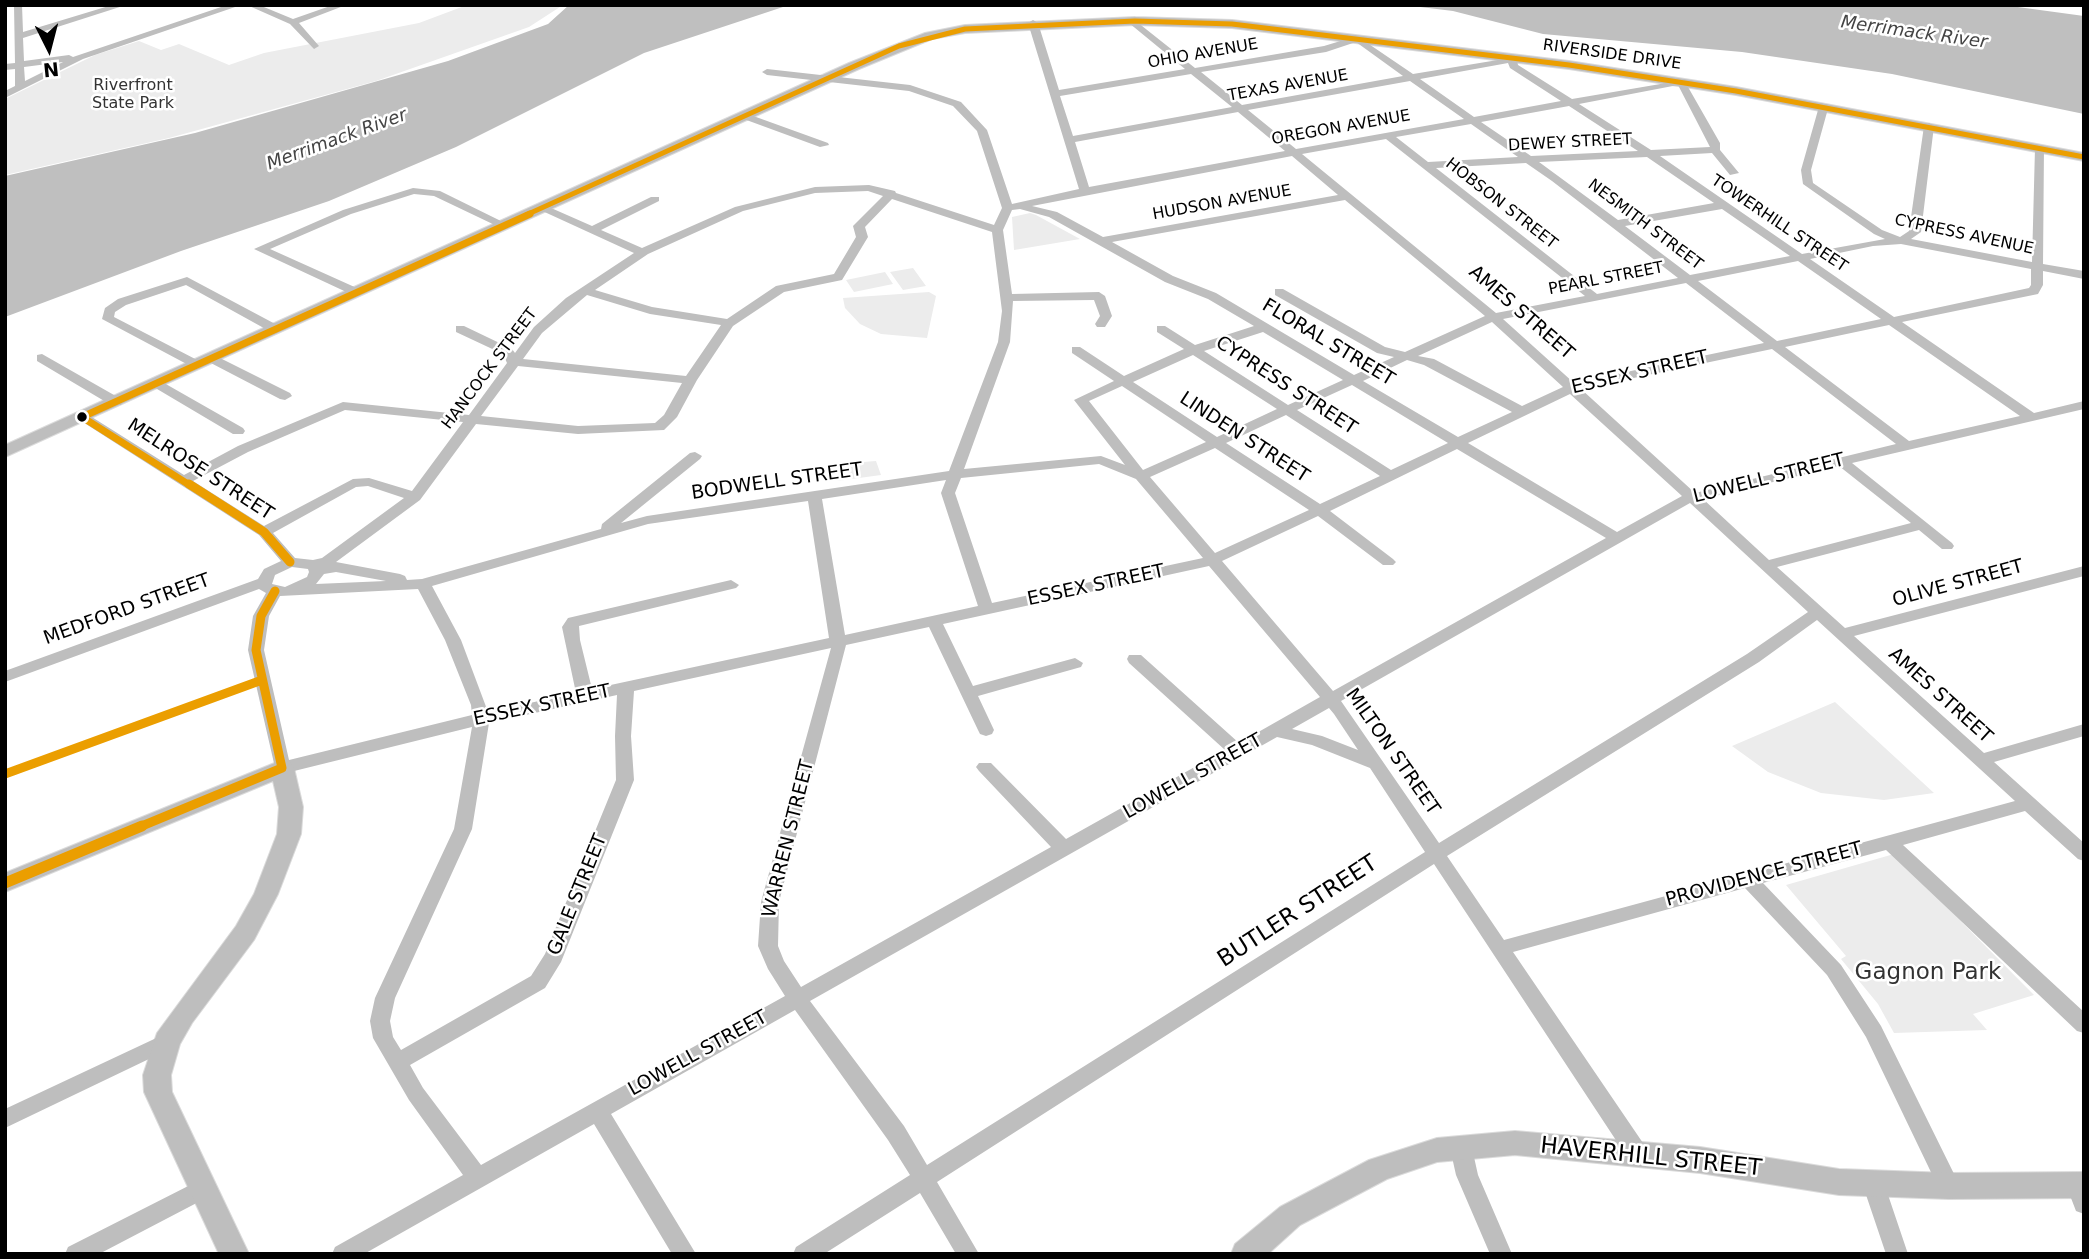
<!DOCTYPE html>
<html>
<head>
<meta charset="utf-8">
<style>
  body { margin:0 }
  #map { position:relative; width:2089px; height:1259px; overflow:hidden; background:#fff; font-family:"DejaVu Sans",sans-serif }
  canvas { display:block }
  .frame { position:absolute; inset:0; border:7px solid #000; pointer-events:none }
  .north { position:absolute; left:14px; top:14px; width:70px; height:70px; -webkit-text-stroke:5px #fff; paint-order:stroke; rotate:174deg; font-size:19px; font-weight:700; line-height:28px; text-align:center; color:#000 }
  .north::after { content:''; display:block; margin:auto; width:24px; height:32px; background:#000; clip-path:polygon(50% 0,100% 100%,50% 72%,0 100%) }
</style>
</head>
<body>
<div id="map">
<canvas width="2089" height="1259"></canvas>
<div class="frame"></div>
<div class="north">N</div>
</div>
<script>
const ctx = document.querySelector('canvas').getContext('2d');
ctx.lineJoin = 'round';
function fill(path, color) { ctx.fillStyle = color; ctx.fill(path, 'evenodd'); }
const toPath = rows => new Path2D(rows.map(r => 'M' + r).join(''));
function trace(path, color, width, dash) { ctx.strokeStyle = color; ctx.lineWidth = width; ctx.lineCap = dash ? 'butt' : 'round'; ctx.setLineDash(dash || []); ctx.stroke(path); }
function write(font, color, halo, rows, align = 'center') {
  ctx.font = font + ' "DejaVu Sans",sans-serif'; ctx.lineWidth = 5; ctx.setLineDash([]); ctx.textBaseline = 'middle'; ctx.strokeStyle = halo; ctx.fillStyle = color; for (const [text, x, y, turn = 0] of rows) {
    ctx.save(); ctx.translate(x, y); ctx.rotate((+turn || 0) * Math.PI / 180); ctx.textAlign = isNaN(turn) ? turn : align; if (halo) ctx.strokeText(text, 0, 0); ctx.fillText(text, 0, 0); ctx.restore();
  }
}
const green = toPath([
  [467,5,563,5,529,27,376,81,169,138,5,175,5,99,95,55,139,41,161,50,179,44,229,65,264,53,419,23],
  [1030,213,1036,215,1080,239,1014,250,1012,217],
  [913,268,926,286,903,290,890,272],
  [885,272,893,284,854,292,846,280],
  [929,292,936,296,927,338,881,334,860,324,845,308,843,298],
  [876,461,881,475,837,481,833,466,846,465,856,468,863,462],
  [1835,702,1934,793,1884,800,1821,793,1768,772,1732,746],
  [1894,854,2034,995,1973,1014,1987,1030,1894,1033,1878,1004,1841,959,1846,956,1786,885]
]);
const water = toPath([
  [569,5,789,5,644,53,456,147,329,201,181,251,5,317,5,176,195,133,448,61,548,24],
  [1404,5,2003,5,2084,16,2084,114,1892,74,1742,52,1543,34,1453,11]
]);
const minor = toPath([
  [14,5,22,5,23,32,112,5,126,5,23,38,24,61,69,55,73,57,227,5,241,5,83,59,5,98,5,91,15,86,15,69,5,70,5,64,15,63,14,5],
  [63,62,25,81,24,67,63,62],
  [247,5,259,5,293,19,333,5,346,5,299,23,319,46,314,49,290,24,247,5],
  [1132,18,1195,68,1324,46,1357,36,1413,74,1516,57,1518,65,1572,99,1684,80,1720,143,1720,150,1739,173,1730,175,1712,153,1660,156,1802,254,1885,239,1874,234,1803,184,1801,170,1820,103,1829,105,1811,170,1813,183,1882,230,1900,237,1909,231,1924,126,1929,123,1934,126,1921,232,1911,239,2032,262,2035,148,2044,146,2043,264,2084,271,2084,279,2043,271,2043,285,2038,294,1902,322,2034,413,2084,401,2084,409,1852,463,1952,543,1954,546,1952,549,1942,549,1919,530,1777,567,1845,628,2084,566,2084,576,1854,636,1984,753,2084,724,2084,736,1994,762,2084,843,2084,861,2078,859,2025,811,1903,845,2084,1012,2084,1033,2077,1031,1886,850,1763,883,1841,965,1881,1026,1960,1186,1957,1193,1949,1196,1941,1193,1866,1037,1827,975,1745,888,1513,952,1645,1146,1648,1153,1645,1160,1637,1162,1629,1160,1434,864,937,1182,979,1254,956,1254,920,1193,824,1254,793,1254,796,1247,910,1175,888,1140,795,1010,611,1114,696,1254,672,1254,594,1124,364,1254,332,1254,335,1247,463,1175,409,1100,373,1038,370,1021,375,998,454,829,472,727,282,774,276,772,248,650,253,616,266,593,259,589,5,682,5,671,258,579,264,569,281,561,259,535,75,417,82,413,87,414,184,475,238,446,343,402,469,415,507,363,503,354,456,332,456,326,464,326,512,349,515,353,534,327,566,298,634,253,538,209,536,207,542,204,592,226,651,197,659,197,659,201,601,230,642,248,735,207,815,187,869,185,895,191,896,193,994,225,1002,208,977,131,953,106,909,91,767,75,762,72,767,69,910,85,961,102,987,130,1012,204,1079,189,1028,23,1033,20,1038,23,1059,90,1185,69,1129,23,1129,19,1132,18],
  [1356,42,1403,76,1242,105,1201,72,1326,52,1356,42],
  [1508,63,1510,68,1561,101,1474,117,1420,79,1508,63],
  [1191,74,1232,107,1073,136,1060,96,1191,74],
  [1410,81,1464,119,1296,149,1248,110,1410,81],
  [1678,85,1710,147,1651,150,1579,104,1678,85],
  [1569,106,1638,151,1531,156,1481,122,1569,106],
  [1238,112,1285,151,1089,187,1075,142,1238,112],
  [1471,124,1518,157,1428,162,1396,137,1471,124],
  [1386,139,1585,296,1496,313,1302,154,1386,139],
  [1292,156,1338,195,1103,237,1057,212,1032,206,1292,156],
  [1647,157,1714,203,1618,220,1539,162,1647,157],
  [1526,163,1552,181,1678,278,1597,294,1436,168,1526,163],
  [868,191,883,196,853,226,856,237,834,274,776,286,727,319,652,307,595,290,648,254,743,211,815,193,868,191],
  [892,199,992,232,1002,311,998,342,949,471,647,516,621,523,700,459,702,456,695,452,690,453,602,524,601,529,422,579,407,580,405,576,400,574,336,562,420,500,476,424,578,434,664,430,677,417,697,380,733,326,784,292,842,280,868,237,865,227,892,199],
  [1345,200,1485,316,1405,352,1385,347,1283,289,1275,289,1275,295,1377,353,1394,357,1354,375,1216,293,1173,276,1112,242,1345,200],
  [1020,209,1049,217,1165,282,1208,299,1254,326,1195,345,1165,326,1157,326,1157,332,1184,349,1124,376,1080,347,1072,347,1072,353,1114,381,1074,400,1125,465,1101,456,964,469,1010,342,1013,301,1094,300,1100,316,1095,324,1097,327,1105,327,1112,316,1105,296,1099,292,1012,294,1003,230,1012,210,1020,209],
  [1722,209,1790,256,1690,275,1625,226,1722,209],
  [1901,244,2031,269,2031,285,2029,288,1894,317,1810,259,1873,246,1901,244],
  [1798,261,1881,319,1777,341,1698,281,1798,261],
  [1686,283,1764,343,1574,383,1503,319,1686,283],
  [587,295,650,314,721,325,686,376,523,359,542,333,587,295],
  [1492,322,1563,387,1522,406,1434,359,1418,356,1492,322],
  [1889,325,2020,416,1909,441,1785,347,1889,325],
  [1263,332,1343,380,1288,405,1204,351,1263,332],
  [1772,349,1896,444,1695,493,1581,389,1772,349],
  [1193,355,1277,409,1217,437,1133,382,1193,355],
  [1407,360,1424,365,1512,412,1458,437,1363,381,1407,360],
  [518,366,682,383,664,415,655,423,578,426,481,416,518,366],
  [1352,385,1448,443,1391,470,1297,410,1352,385],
  [1122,386,1206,442,1143,470,1089,401,1122,386],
  [1570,394,1682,496,1617,532,1468,443,1570,394],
  [345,410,463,422,412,491,369,478,353,479,264,526,193,481,248,452,345,410],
  [1286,415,1380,476,1320,504,1226,443,1286,415],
  [1215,448,1309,510,1215,553,1150,477,1215,448],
  [1457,449,1606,538,1333,691,1222,561,1318,516,1383,565,1393,565,1396,562,1393,559,1330,511,1457,449],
  [1099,464,1136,479,1203,558,992,603,955,493,961,478,1099,464],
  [1839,466,1911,523,1769,560,1703,499,1839,466],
  [946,480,941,493,978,606,845,635,822,499,946,480],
  [368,486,404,498,322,558,313,560,295,558,273,533,356,487,368,486],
  [808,501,829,638,592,689,580,640,579,626,736,588,739,585,731,580,568,618,562,627,576,693,488,712,461,640,432,586,648,524,808,501],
  [1690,503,1808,612,1747,654,1439,843,1341,701,1690,503],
  [1209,566,1320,697,1239,743,1141,655,1129,655,1127,659,1129,663,1225,750,1066,839,991,763,979,763,976,767,979,771,1051,847,801,987,784,961,778,946,779,902,846,645,929,627,978,730,980,734,986,736,992,734,994,730,978,696,1081,667,1083,663,1075,658,973,686,943,624,1209,566],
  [292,567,308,569,309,572,307,577,285,587,272,584,275,575,292,567],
  [336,572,386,581,316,584,324,574,336,572],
  [418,589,445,640,471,705,472,715,289,760,264,650,269,616,280,596,418,589],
  [1817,620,2015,801,1504,940,1447,856,1759,662,1817,620],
  [831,648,761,902,758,946,768,969,785,996,481,1165,423,1088,410,1065,545,988,561,962,634,780,631,736,634,691,831,648],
  [617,695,615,736,616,780,545,954,531,976,401,1050,393,1037,390,1021,395,998,472,829,489,723,617,695],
  [1329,708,1334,714,1358,750,1322,736,1292,729,1329,708],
  [1277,737,1312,745,1370,768,1425,852,927,1165,904,1126,810,1001,1277,737],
  [745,113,828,143,829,145,820,147,741,118,740,116,745,113],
  [413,188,440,191,509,225,499,227,434,196,414,194,351,214,270,249,359,289,361,292,355,296,254,249,343,210,413,188],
  [187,277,279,326,281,329,279,332,271,332,186,285,126,305,115,312,114,317,201,362,201,368,196,369,102,319,105,308,118,299,187,277],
  [42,354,121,399,123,402,121,405,111,405,37,361,37,355,42,354],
  [212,354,290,393,292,396,285,400,280,399,207,361,207,355,212,354],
  [157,379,243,428,245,431,243,434,233,434,152,386,150,383,157,379],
  [167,1033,174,1035,177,1041,174,1047,5,1128,5,1109,167,1033],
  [1461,1139,1469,1141,1472,1148,1478,1175,1512,1254,1490,1254,1456,1175,1450,1148,1453,1141,1461,1139],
  [1873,1173,1881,1176,1884,1183,1908,1254,1886,1254,1862,1183,1865,1176,1873,1173],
  [2077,1175,2084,1178,2084,1214,2076,1211,2066,1185,2069,1178,2077,1175],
  [202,1179,210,1182,213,1189,210,1196,99,1254,65,1254,68,1247,202,1179]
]);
const major = toPath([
  [1135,17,1232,20,1569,61,1736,87,2084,153,2084,161,1736,95,1569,69,1232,28,1135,25,965,33,932,39,859,69,5,457,5,445,849,63,925,33,965,25,1135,17],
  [282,760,290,762,294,768,303,807,301,834,278,894,254,940,192,1023,180,1044,171,1075,172,1092,249,1254,219,1254,144,1092,143,1075,157,1033,236,926,254,894,277,834,279,807,273,781,5,892,5,873,282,760],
  [1515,1131,1700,1147,1839,1169,1949,1173,2084,1172,2084,1198,1949,1199,1839,1195,1700,1173,1515,1155,1437,1162,1387,1179,1300,1225,1268,1254,1231,1254,1235,1244,1280,1207,1369,1160,1437,1138,1515,1131]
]);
const bus1Far3 = toPath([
  [526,215,899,46,965,29,1135,21,1232,24,1569,65,1736,91,2084,157]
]);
const bus1Far2 = toPath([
  [82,417,530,214],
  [82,417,191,486]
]);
const bus1Far1 = toPath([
  [189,484,264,532,290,562],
  [5,774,262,680],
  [137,828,282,768,256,650,261,616,275,591]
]);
const bus1 = toPath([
  [5,883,142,826]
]);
const markers = [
  [82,417,6,"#000"]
];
const farStreetnames = [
  ["OHIO AVENUE",1203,54,-10],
  ["RIVERSIDE DRIVE",1612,55,8],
  ["TEXAS AVENUE",1288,86,-10],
  ["OREGON AVENUE",1341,128,-10],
  ["DEWEY STREET",1570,143,-3],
  ["HUDSON AVENUE",1222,203,-10],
  ["HOBSON STREET",1501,204,38],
  ["TOWERHILL STREET",1779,224,34],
  ["NESMITH STREET",1645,225,37],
  ["CYPRESS AVENUE",1964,235,12],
  ["PEARL STREET",1606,279,-11],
  ["HANCOCK STREET",490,369,-53]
];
const farParknames = [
  ["Riverfront",133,86],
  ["State Park",133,104]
];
const farWaternames = [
  ["Merrimack River",1914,33,8],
  ["Merrimack River",337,140,-20]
];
const streetNames = [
  ["AMES STREET",1521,313,41],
  ["FLORAL STREET",1328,343,31],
  ["ESSEX STREET",1640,373,-13],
  ["CYPRESS STREET",1286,386,33],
  ["LINDEN STREET",1244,438,33],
  ["MELROSE STREET",200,470,33],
  ["LOWELL STREET",1769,479,-14],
  ["BODWELL STREET",777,482,-8],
  ["OLIVE STREET",1958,584,-15],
  ["ESSEX STREET",1096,586,-12],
  ["MEDFORD STREET",127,610,-20],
  ["AMES STREET",1940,696,42],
  ["ESSEX STREET",542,706,-12],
  ["MILTON STREET",1392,752,55],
  ["LOWELL STREET",1193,777,-29],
  ["WARREN STREET",789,839,-76],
  ["PROVIDENCE STREET",1764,875,-15],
  ["GALE STREET",578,895,-68],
  ["LOWELL STREET",698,1054,-29]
];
const nearStreetnames = [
  ["BUTLER STREET",1298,912,-33],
  ["HAVERHILL STREET",1651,1158,6]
];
const nearParknames = [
  ["Gagnon Park",1928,973]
];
fill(green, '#ececec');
fill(water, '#bfbfbf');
trace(major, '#dbdbdb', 2);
fill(minor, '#bebebe');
fill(major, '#bebebe');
trace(bus1Far3, '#eb9e00', 5);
trace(bus1Far2, '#eb9e00', 7);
trace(bus1Far1, '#eb9e00', 9);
trace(bus1, '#eb9e00', 11);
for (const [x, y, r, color] of markers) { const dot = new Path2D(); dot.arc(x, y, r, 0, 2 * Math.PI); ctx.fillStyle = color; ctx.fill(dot); trace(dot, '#fff', 2.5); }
write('16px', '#000', '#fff', farStreetnames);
write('16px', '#333', '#fff', farParknames);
write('italic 18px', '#444', '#fff', farWaternames);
write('19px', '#000', '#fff', streetNames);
write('23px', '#000', '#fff', nearStreetnames);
write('23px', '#333', '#fff', nearParknames);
</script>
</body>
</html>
